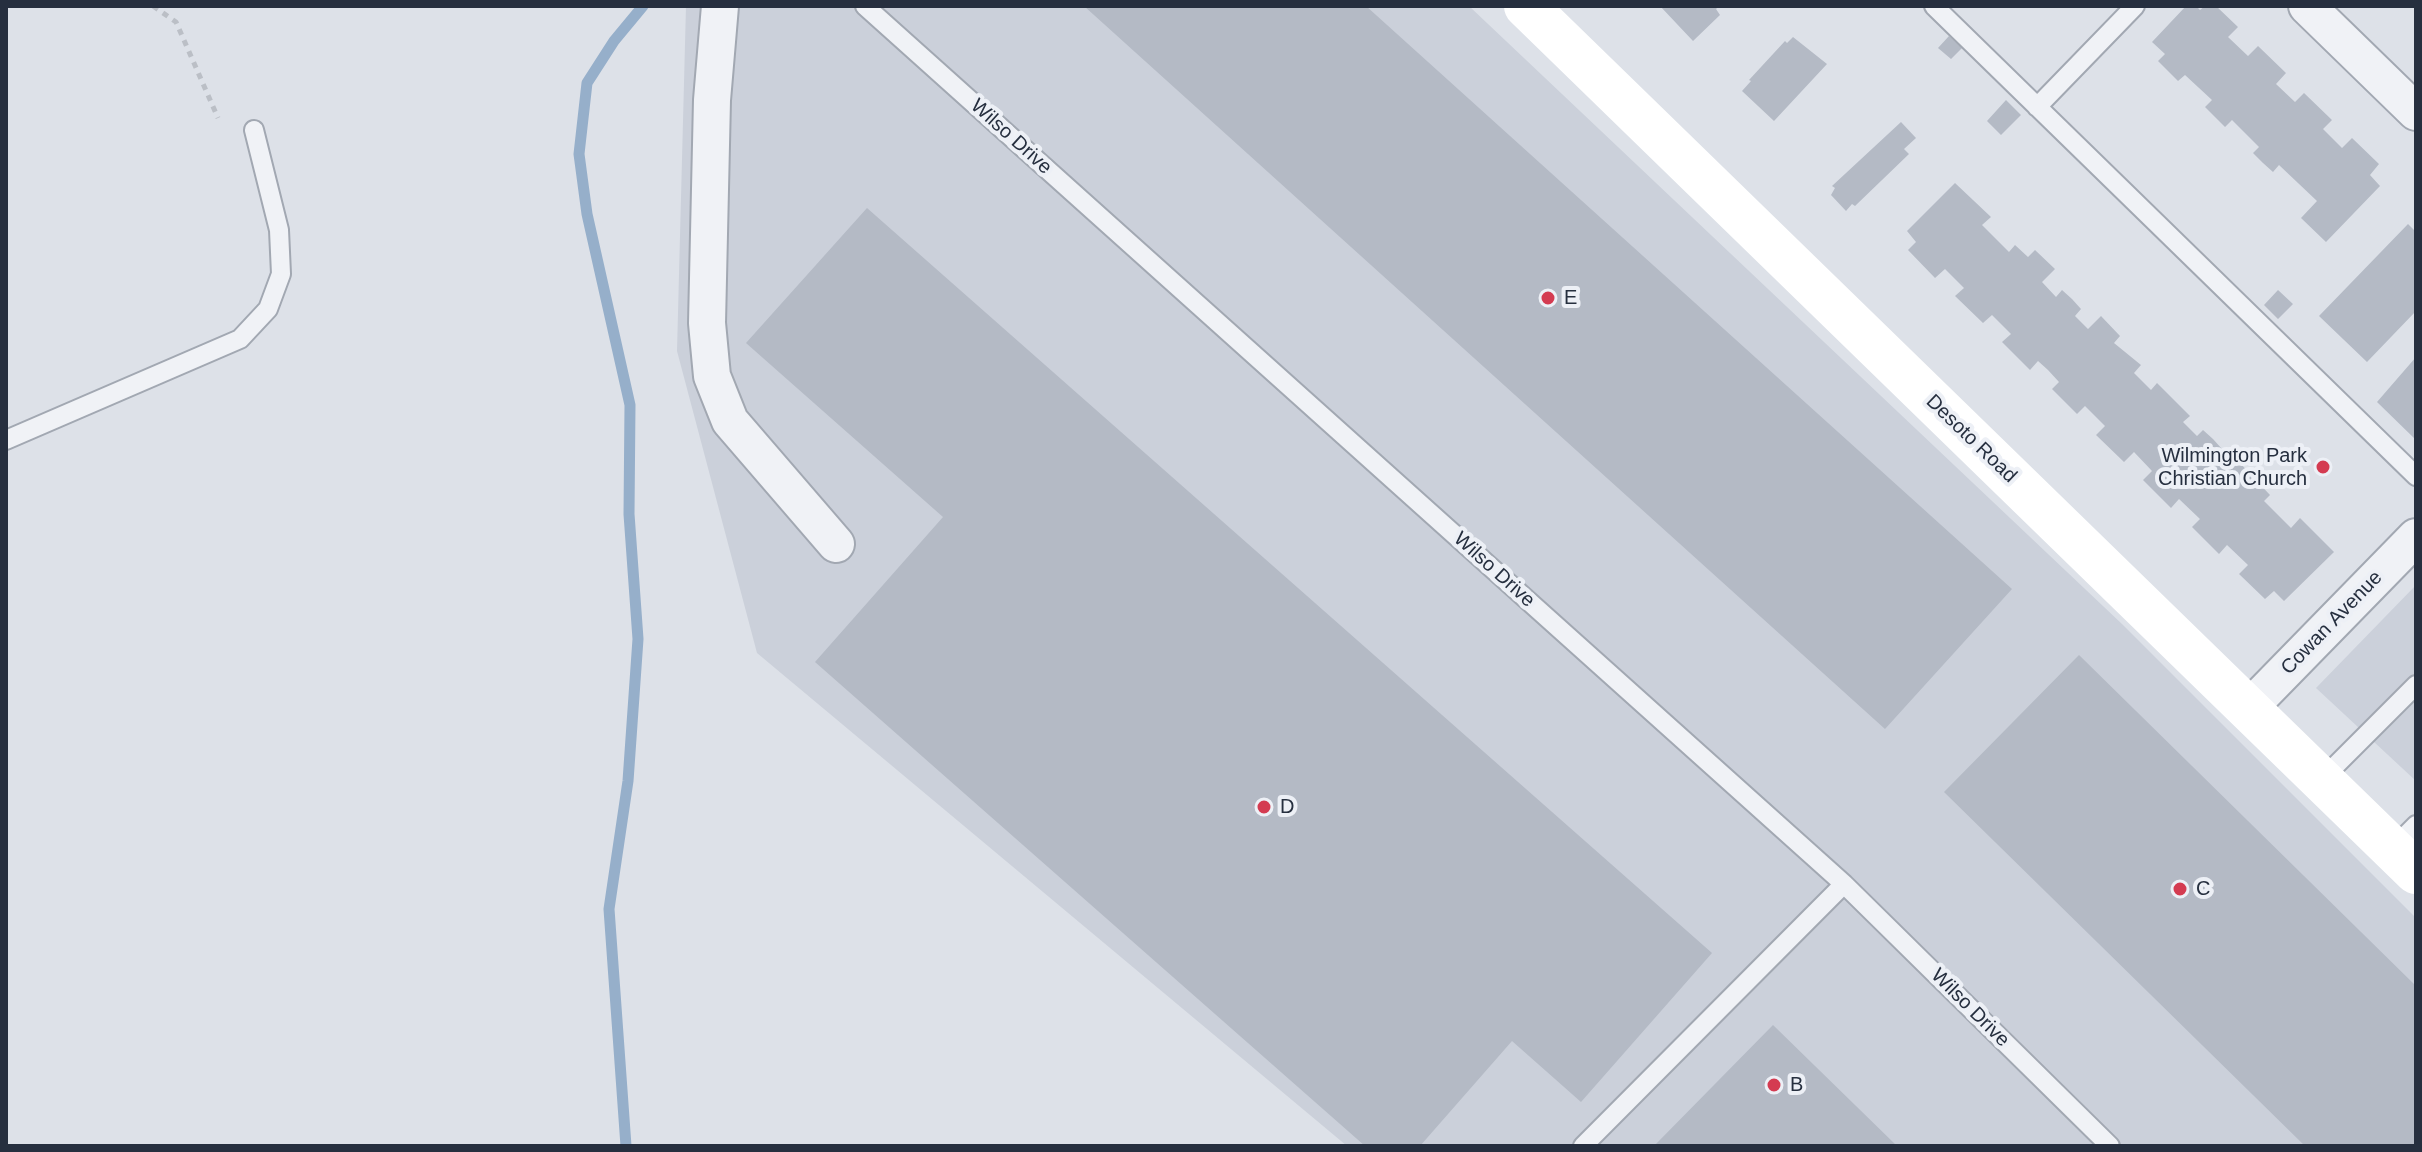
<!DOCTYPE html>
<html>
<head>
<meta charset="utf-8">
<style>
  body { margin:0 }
  #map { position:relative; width:2422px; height:1152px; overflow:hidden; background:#dde1e8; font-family:Arial,sans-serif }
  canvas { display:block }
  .frame { position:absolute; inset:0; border:8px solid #262f3f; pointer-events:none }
</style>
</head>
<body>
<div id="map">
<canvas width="2422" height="1152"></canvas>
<div class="frame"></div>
</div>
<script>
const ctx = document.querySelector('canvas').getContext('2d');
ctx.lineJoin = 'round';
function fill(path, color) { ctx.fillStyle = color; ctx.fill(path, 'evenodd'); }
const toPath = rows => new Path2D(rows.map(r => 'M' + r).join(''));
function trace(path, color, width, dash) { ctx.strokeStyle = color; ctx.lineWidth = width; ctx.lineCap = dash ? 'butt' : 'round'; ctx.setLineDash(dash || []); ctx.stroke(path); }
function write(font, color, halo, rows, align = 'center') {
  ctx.font = font + ' Arial,sans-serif'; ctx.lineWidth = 8; ctx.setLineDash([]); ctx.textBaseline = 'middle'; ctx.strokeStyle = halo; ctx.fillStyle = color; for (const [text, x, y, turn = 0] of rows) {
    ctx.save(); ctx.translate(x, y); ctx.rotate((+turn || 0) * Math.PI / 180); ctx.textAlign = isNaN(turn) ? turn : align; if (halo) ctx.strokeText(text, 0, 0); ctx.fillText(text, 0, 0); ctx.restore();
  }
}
const built = toPath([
  [686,6,1469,6,2122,624,2416,918,2416,1146,1347,1146,757,653,677,351],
  [2416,585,2416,781,2316,688]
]);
const stream = toPath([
  [626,1146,609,909,628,781,638,639,629,514,630,405,587,214,579,154,587,83,614,41,643,6]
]);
const building = toPath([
  [1084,6,1366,6,2012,589,1885,729],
  [1660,6,1719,6,1716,9,1720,15,1693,41],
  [2186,6,2196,6,2200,10,2205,6,2216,6,2238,27,2228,37,2248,56,2258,46,2286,73,2276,84,2295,102,2304,93,2332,120,2323,129,2342,148,2352,138,2379,164,2370,175,2380,186,2326,242,2301,218,2317,201,2279,165,2273,172,2263,163,2253,153,2259,147,2232,120,2225,127,2205,107,2212,100,2185,75,2178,81,2158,61,2165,54,2152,42],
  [1949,36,1962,48,1951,59,1938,48],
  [1793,37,1827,64,1774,121,1742,91,1751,81,1749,80,1785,41,1787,43],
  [2006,100,2021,115,2001,135,1987,121],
  [1901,122,1916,138,1904,149,1909,154,1855,206,1852,204,1846,211,1831,195,1835,188,1832,186],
  [1955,183,1991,217,1982,225,2009,252,2015,245,2028,257,2035,250,2055,269,2042,282,2056,297,2062,290,2072,299,2081,309,2075,316,2088,329,2101,316,2120,336,2114,343,2141,365,2134,373,2151,390,2157,383,2190,416,2183,422,2197,436,2203,430,2213,439,2222,449,2217,454,2232,469,2239,462,2270,495,2264,501,2291,528,2300,518,2334,552,2284,601,2274,591,2265,599,2239,574,2248,565,2227,545,2219,554,2192,527,2200,519,2179,499,2171,508,2143,480,2152,471,2134,452,2124,462,2096,435,2105,426,2085,406,2077,414,2052,389,2059,382,2048,370,2038,361,2030,370,2002,342,2011,334,1992,315,1983,323,1955,296,1964,288,1945,269,1935,278,1908,250,1916,242,1907,231],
  [867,208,1712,953,1581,1102,1512,1041,1420,1146,1365,1146,815,662,943,517,746,343],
  [2408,224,2416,232,2416,311,2367,362,2319,316],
  [2278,290,2293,304,2278,319,2264,305],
  [2416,357,2416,440,2377,402],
  [2079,655,2416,986,2416,1146,2305,1146,1944,792],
  [1773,1025,1897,1146,1654,1146]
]);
const path = toPath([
  [153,6,176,22,218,118]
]);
const lane = toPath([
  [865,6,1844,884,2110,1146],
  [1934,6,2416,476],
  [2037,107,2135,6],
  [6,440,240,339,268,309,281,274,279,230,254,130],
  [2321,780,2416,685],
  [2392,849,2416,825],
  [1583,1146,1844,884]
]);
const street = toPath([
  [720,6,712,100,707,323,712,376,730,421,836,544],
  [2307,6,2416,112],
  [2248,709,2416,537]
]);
const secondary = toPath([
  [1526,6,2416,872]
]);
const markers = [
  [1548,298,8,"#d43b51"],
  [2323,467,8,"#d43b51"],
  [1264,807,8,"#d43b51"],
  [2180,889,8,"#d43b51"],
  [1774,1085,8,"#d43b51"]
];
const streetNames = [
  ["Wilso Drive",1011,137,42],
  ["Desoto Road",1971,439,44],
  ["Wilso Drive",1494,570,42],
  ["Cowan Avenue",2332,623,-46],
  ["Wilso Drive",1970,1008,45]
];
const poiNames = [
  ["E",1564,298],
  ["Wilmington Park",2307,456,"right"],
  ["Christian Church",2307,479,"right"],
  ["D",1280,807],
  ["C",2196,889],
  ["B",1790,1085]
];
fill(built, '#cbd0da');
trace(stream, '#96afca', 11);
fill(building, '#b4bac5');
trace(lane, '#a2a8b2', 22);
trace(street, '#a2a8b2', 40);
trace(path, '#bbbfc6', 5, [6, 6]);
trace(lane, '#f0f2f6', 18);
trace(street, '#f0f2f6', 36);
trace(secondary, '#fff', 44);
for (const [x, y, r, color] of markers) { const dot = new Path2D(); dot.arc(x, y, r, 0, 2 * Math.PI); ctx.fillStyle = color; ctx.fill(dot); trace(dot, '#edf0f6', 3); }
write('20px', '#262f3f', '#edf0f6', streetNames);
write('20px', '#262f3f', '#edf0f6', poiNames, 'left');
</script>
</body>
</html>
